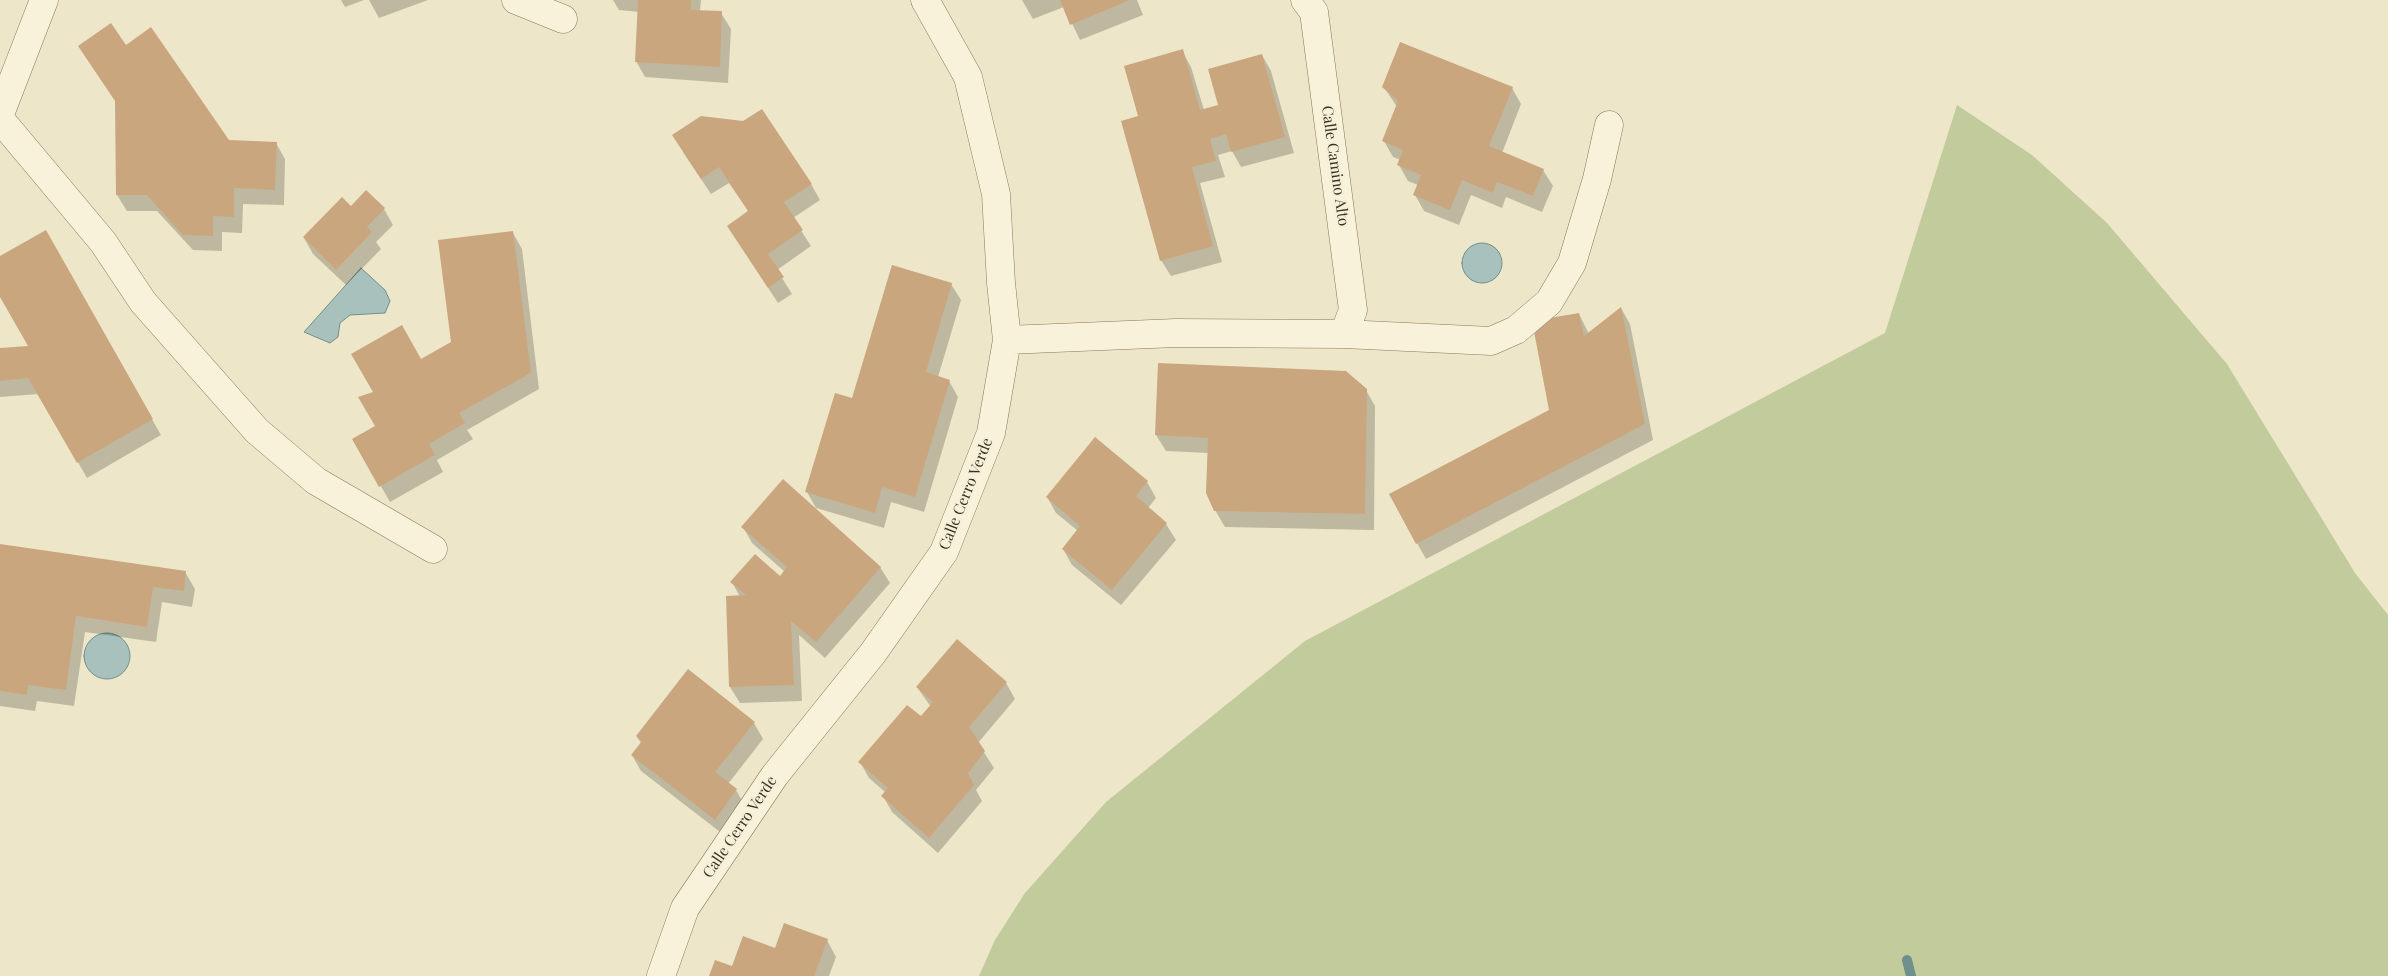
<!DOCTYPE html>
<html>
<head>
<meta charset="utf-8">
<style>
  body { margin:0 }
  canvas { display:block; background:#ede6c8 }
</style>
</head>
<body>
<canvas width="2388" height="976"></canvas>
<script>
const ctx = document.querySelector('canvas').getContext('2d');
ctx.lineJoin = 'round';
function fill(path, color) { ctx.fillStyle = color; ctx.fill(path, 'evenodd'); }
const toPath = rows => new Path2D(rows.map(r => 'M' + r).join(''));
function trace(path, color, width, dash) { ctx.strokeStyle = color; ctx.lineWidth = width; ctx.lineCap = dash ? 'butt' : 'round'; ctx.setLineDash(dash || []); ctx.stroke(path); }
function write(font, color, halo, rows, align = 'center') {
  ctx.font = font + ' "Playfair Display",serif'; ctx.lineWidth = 4; ctx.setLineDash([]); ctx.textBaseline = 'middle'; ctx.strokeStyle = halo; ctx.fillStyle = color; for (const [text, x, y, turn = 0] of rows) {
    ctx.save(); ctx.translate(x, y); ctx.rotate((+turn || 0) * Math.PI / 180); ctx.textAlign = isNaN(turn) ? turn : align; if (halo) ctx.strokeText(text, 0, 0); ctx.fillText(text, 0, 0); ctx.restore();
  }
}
const green = toPath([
  [1957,105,2032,155,2107,223,2227,364,2355,573,2388,615,2388,976,979,976,995,940,1025,893,1106,802,1305,641,1885,333]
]);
const water = toPath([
  '1462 263a20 20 0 1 1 40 0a20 20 0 1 1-40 0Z',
  [361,268,385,290,390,301,385,313,350,315,340,323,338,337,330,343,304,332,361,268],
  '84 656a23 23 0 1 1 46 0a23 23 0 1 1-46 0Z'
]);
const shadow = toPath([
  [341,0,364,0,345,7],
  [369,0,428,0,379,18],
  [613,0,701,0,700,11,721,13,731,29,728,83,645,77,636,61,639,12,619,10],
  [1022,0,1137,0,1143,15,1080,40,1064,7,1033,19],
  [126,46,228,142,276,143,285,159,284,205,243,204,242,233,222,232,222,251,193,250,157,211,127,211,117,195],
  [1182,51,1191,67,1204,110,1220,106,1262,55,1271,71,1294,153,1241,167,1232,151,1218,155,1225,177,1200,183,1222,262,1171,276,1161,260,1139,117],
  [1384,87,1512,88,1521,104,1502,153,1543,170,1553,186,1542,212,1506,197,1502,208,1471,195,1459,225,1424,211,1415,195,1418,185,1408,181,1399,165,1401,160,1393,157,1384,141,1397,107],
  [683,152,811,184,820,200,793,218,811,246,777,270,792,294,778,303,728,226,749,212,729,183,711,194],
  [384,209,393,225,376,242,381,249,346,285,313,254,304,238],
  [45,232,161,435,87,478,39,394,0,397,0,349,30,347,0,295,0,258],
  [513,233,522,249,539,389,467,430,473,439,437,460,443,472,390,502,354,439,377,426,375,393,421,360,452,343],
  [951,284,961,300,938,377,949,381,958,397,924,512,891,502,884,528,816,508,807,492],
  [1621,308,1630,324,1653,440,1426,559,1417,543,1551,411,1579,314,1589,334],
  [1366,390,1375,406,1374,530,1225,527,1215,510,1209,453,1166,451,1156,435],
  [1147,482,1156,498,1148,508,1166,524,1176,540,1121,605,1072,565,1063,549,1078,531,1056,513,1047,497],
  [743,527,880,567,890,583,825,658,799,635,802,701,740,703,730,687,740,597,732,582,780,578,785,572,752,543],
  [0,546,185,572,195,589,192,607,162,602,156,642,85,632,74,706,37,701,35,711,0,706],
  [1006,683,1015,699,978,743,994,768,976,790,982,801,938,853,892,812,883,796,886,793,869,778,860,762,921,718,931,707,917,687],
  [754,723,763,739,728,784,736,790,745,806,724,835,641,771,632,755,641,743,637,737],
  [827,940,836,957,829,976,711,976,776,950]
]);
const stream = toPath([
  [1907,960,1911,976]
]);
const building = toPath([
  [638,0,691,0,691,10,722,11,720,67,635,62],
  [1060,0,1130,0,1070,25],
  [111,23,126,45,151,27,229,140,277,142,275,190,234,188,234,217,213,216,213,236,183,235,147,195,116,195,115,101,78,46],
  [1400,42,1513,87,1489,146,1544,169,1533,196,1497,182,1493,193,1462,180,1450,210,1413,195,1421,175,1397,165,1403,150,1382,141,1398,101,1382,87],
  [1183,49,1200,110,1218,105,1208,69,1262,54,1285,137,1231,152,1226,134,1210,139,1216,161,1192,167,1213,246,1160,261,1121,121,1138,116,1124,66],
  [762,109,812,184,784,202,803,230,768,254,784,277,768,288,727,226,748,211,719,167,701,179,672,135,701,116,743,121],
  [366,190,385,208,367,227,372,232,336,270,303,237,342,197,351,206],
  [46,230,153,419,77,463,28,378,0,381,0,348,28,346,0,297,0,256],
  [513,231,531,373,459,413,465,423,429,444,435,455,379,487,352,439,375,426,358,397,373,392,351,354,402,325,421,359,451,342,438,240],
  [892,265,952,283,926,372,950,380,915,497,882,487,875,513,805,492,835,393,852,398],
  [1621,307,1645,424,1416,544,1389,494,1549,410,1532,321,1579,313,1584,336],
  [1158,363,1346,371,1367,389,1365,514,1214,511,1206,493,1208,438,1155,435],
  [1095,437,1148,481,1136,496,1167,523,1112,590,1062,549,1080,526,1046,497],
  [783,479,881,567,816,642,791,621,794,685,729,687,726,596,746,595,730,582,755,554,780,576,787,567,741,527],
  [0,544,186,571,184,591,153,587,147,627,76,616,66,690,28,685,27,695,0,691],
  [957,639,1007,682,969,727,985,751,968,773,974,785,929,838,881,796,888,788,858,762,907,705,921,716,933,702,916,687],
  [688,669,755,722,715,772,737,789,715,820,631,755,642,741,636,736],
  [784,923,828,939,814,976,709,976,715,960,732,966,743,936,775,948]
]);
const minor = toPath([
  [516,0,563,19],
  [1305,0,1314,12,1353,310,1344,334],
  [0,114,44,0],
  [0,119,103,242,143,302,257,431,316,481,433,549],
  [1007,340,1176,333,1344,334,1491,341,1516,330,1549,302,1572,263,1597,179,1609,125],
  [661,976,685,908,775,775,873,653,944,552,991,433,1007,340,1001,283,996,194,968,77,925,0]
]);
const streetNames = [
  ["Calle Camino Alto",1335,166,82],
  ["Calle Cerro Verde",966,494,-68],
  ["Calle Cerro Verde",740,827,-56]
];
fill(green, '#c1cb9b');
fill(water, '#a8c1bd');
trace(water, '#6f908b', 1);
fill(shadow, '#0003');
trace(stream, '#6f908b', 10);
fill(building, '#caa67f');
trace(minor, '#89795d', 29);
trace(minor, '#f8f2db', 28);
write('15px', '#3a2f20', '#f5efd7', streetNames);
</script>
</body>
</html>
